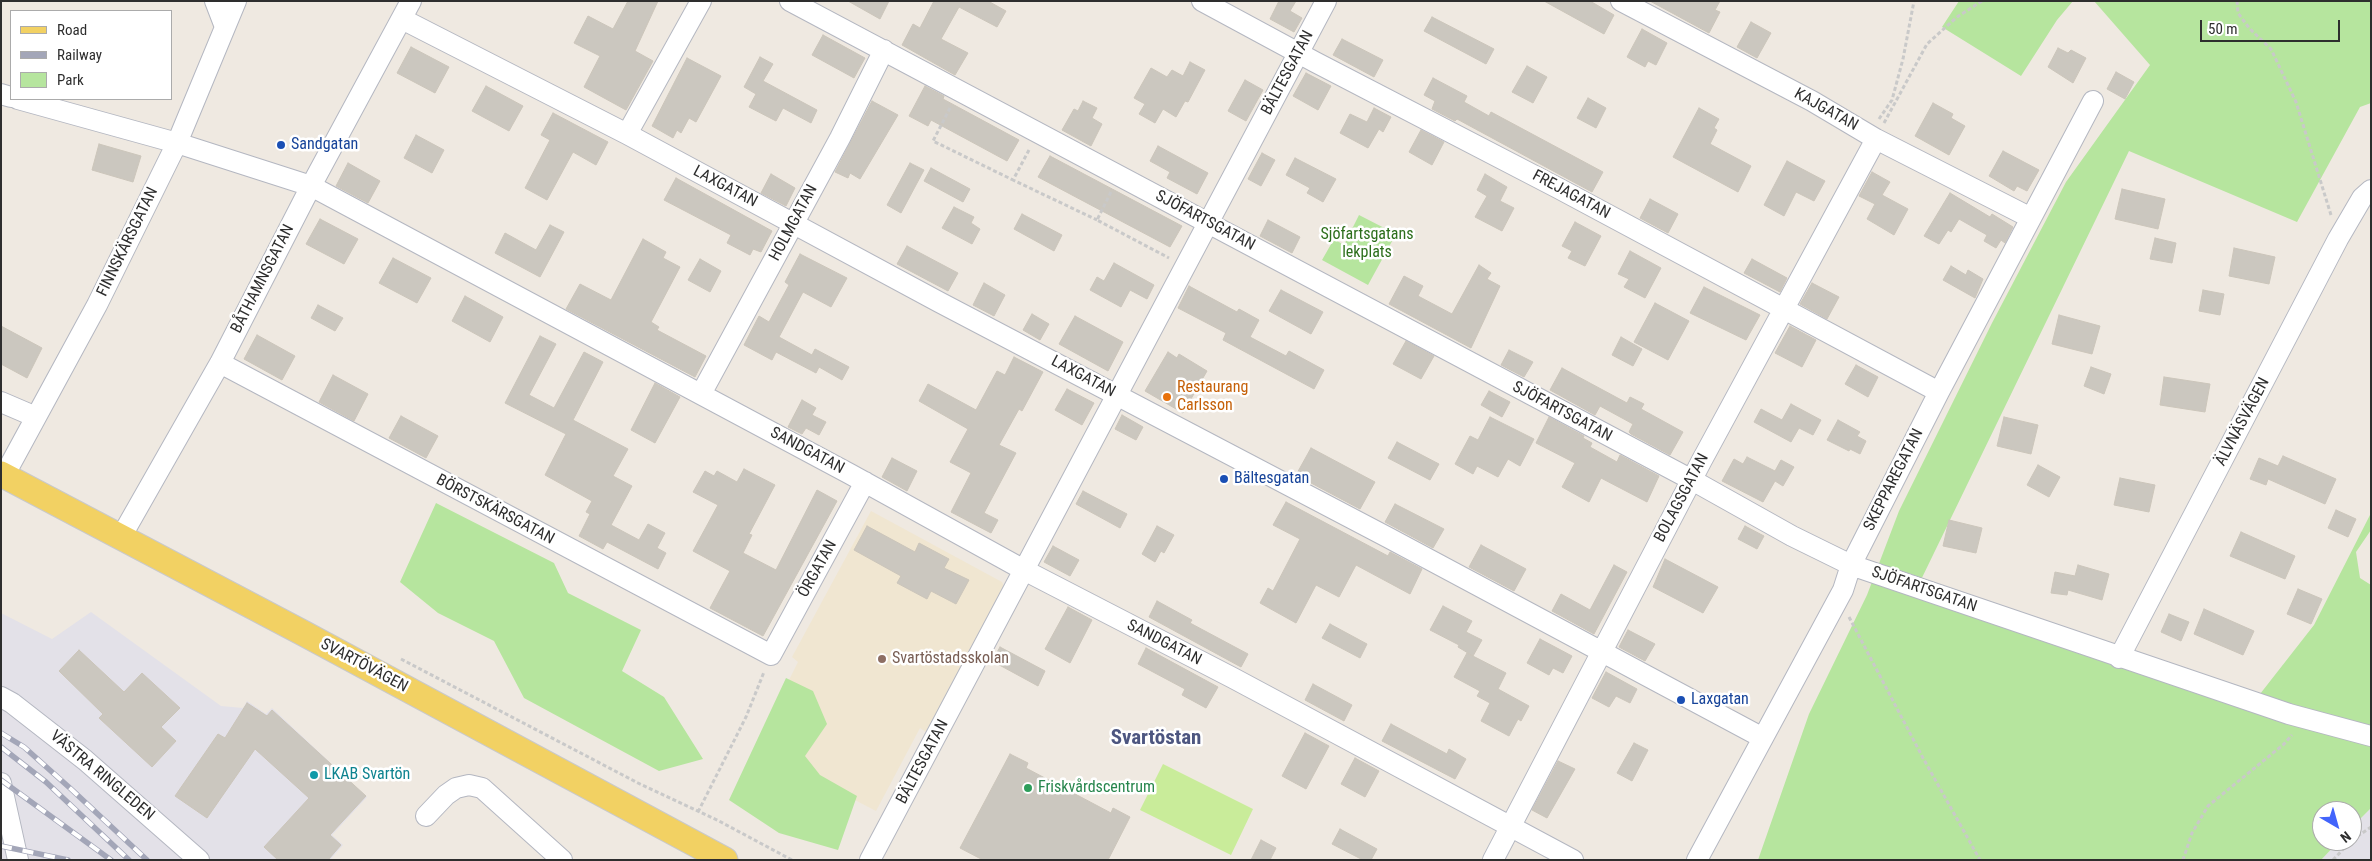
<!DOCTYPE html>
<html>
<head>
<meta charset="utf-8">
<style>
  body { margin:0 }
  #map { position:relative; width:2372px; height:861px; overflow:hidden; background:#efe9e1; font-family:"Roboto Condensed",sans-serif }
  canvas { display:block }
  .frame { position:absolute; inset:0; border:2px solid #2e2e2e; pointer-events:none }
  .legend { position:absolute; left:10px; top:10px; width:162px; height:90px; box-sizing:border-box; background:#fff; border:1px solid #ababab; margin:0; padding:6px 9px; list-style:none; font-size:15px; color:#2e2e2e }
  .legend li { display:flex; align-items:center; gap:10px; height:25px }
  .legend b { width:25px; border:1px solid #ababab }
  .north { position:absolute; left:2312px; top:801px; width:50px; height:50px; box-sizing:border-box; background:#fff; border:1px solid #ababab; border-radius:50%; rotate:142deg; font-size:14px; font-weight:700; line-height:20px; text-align:center; color:#2e2e2e }
  .north::after { content:''; display:block; margin:auto; width:18px; height:22px; background:#4264fb; clip-path:polygon(50% 0,100% 100%,50% 72%,0 100%) }
  .scale { position:absolute; left:2200px; top:20px; width:140px; height:22px; box-sizing:border-box; border:2px solid #2e2e2e; border-top:0; padding-left:6px; font-size:15px; line-height:18px; white-space:nowrap; color:#2e2e2e; -webkit-text-stroke:4px #fff; paint-order:stroke }
</style>
</head>
<body>
<div id="map">
<canvas width="2372" height="861"></canvas>
<div class="frame"></div>
<ul class="legend">
<li><b style="height:6px;background:#f2d163"></b>Road</li>
<li><b style="height:6px;background:#a3a6b8"></b>Railway</li>
<li><b style="height:14px;background:#b6e59e"></b>Park</li>
</ul>
<div class="north">N</div>
<div class="scale">50 m</div>
</div>
<script>
const ctx = document.querySelector('canvas').getContext('2d');
ctx.lineJoin = 'round';
function fill(path, color) { ctx.fillStyle = color; ctx.fill(path, 'evenodd'); }
const toPath = rows => new Path2D(rows.map(r => 'M' + r).join(''));
function trace(path, color, width, dash) { ctx.strokeStyle = color; ctx.lineWidth = width; ctx.lineCap = dash ? 'butt' : 'round'; ctx.setLineDash(dash || []); ctx.stroke(path); }
function write(font, color, halo, rows, align = 'center') {
  ctx.font = font + ' "Roboto Condensed",sans-serif'; ctx.lineWidth = 5; ctx.setLineDash([]); ctx.textBaseline = 'middle'; ctx.strokeStyle = halo; ctx.fillStyle = color; for (const [text, x, y, turn = 0] of rows) {
    ctx.save(); ctx.translate(x, y); ctx.rotate((+turn || 0) * Math.PI / 180); ctx.textAlign = isNaN(turn) ? turn : align; if (halo) ctx.strokeText(text, 0, 0); ctx.fillText(text, 0, 0); ctx.restore();
  }
}
const industrial = toPath([
  [91,612,221,706,243,708,247,701,266,714,272,708,367,797,332,835,343,845,330,860,1,860,1,613,52,639],
  [2371,808,2371,860,2321,860,2339,841,2352,841,2352,827]
]);
const education = toPath([
  [871,511,1002,582,1005,588,929,734,920,728,876,811,755,748,798,662,792,657]
]);
const green = toPath([
  [1959,1,2073,1,2057,20,2021,76,1942,27],
  [2094,1,2371,1,2371,103,2360,107,2297,222,2129,151,1917,588,2253,703,2314,625,2371,513,2371,530,2356,552,2360,578,2371,585,2371,808,2352,827,2352,811,2322,811,2322,841,2339,841,2321,860,1758,860,1809,714,1867,595,1899,511,1992,323,2066,182,2150,65],
  [1359,215,1396,234,1368,285,1322,260,1334,239,1344,245],
  [436,503,554,563,568,593,641,630,622,671,664,697,703,759,659,771,524,698,494,641,438,613,400,582],
  [786,678,813,691,827,724,805,756,820,775,857,796,838,850,779,833,729,800]
]);
const pitch = toPath([
  [1163,764,1253,809,1231,855,1140,810]
]);
const building = toPath([
  [628,1,658,1,635,51,653,61,626,110,584,87,600,56,574,43,588,16,613,29,628,1],
  [848,1,889,1,880,19,848,1],
  [934,1,988,1,1006,11,997,27,959,7,941,39,968,53,955,75,902,45,913,24,920,28,934,1],
  [1279,1,1296,1,1290,11,1302,18,1294,32,1270,19,1279,1],
  [1544,1,1590,1,1614,15,1604,34,1544,1],
  [1650,1,1720,1,1715,10,1720,12,1709,33,1650,1],
  [1432,17,1494,49,1486,64,1424,31,1432,17],
  [1751,22,1771,33,1757,58,1737,47,1751,22],
  [1642,29,1667,43,1656,65,1648,61,1645,67,1627,57,1642,29],
  [823,35,865,58,854,78,812,55,823,35],
  [1342,39,1383,60,1374,77,1333,55,1342,39],
  [411,47,449,67,435,93,397,73,411,47],
  [2058,48,2068,53,2071,50,2086,58,2073,83,2048,67,2058,48],
  [760,57,773,64,763,81,817,110,811,123,783,108,776,121,749,107,756,94,744,87,760,57],
  [687,58,721,76,696,122,689,118,681,133,677,130,673,138,652,126,687,58],
  [1190,62,1205,70,1188,102,1185,101,1176,117,1163,109,1155,123,1139,114,1145,104,1134,98,1151,68,1167,77,1172,70,1183,76,1190,62],
  [1527,66,1547,77,1533,103,1512,92,1527,66],
  [2116,72,2134,82,2125,99,2107,89,2116,72],
  [1306,73,1331,86,1318,110,1293,96,1306,73],
  [1433,78,1467,96,1464,102,1489,116,1491,112,1603,172,1592,192,1457,119,1455,121,1432,109,1435,101,1424,95,1433,78],
  [1245,80,1263,90,1246,121,1228,111,1245,80],
  [486,86,523,106,509,131,472,111,486,86],
  [925,86,944,96,943,99,1019,140,1007,161,931,120,928,126,909,116,925,86],
  [1588,98,1606,108,1596,128,1577,118,1588,98],
  [872,101,898,115,860,179,850,173,848,178,835,172,872,101],
  [1083,101,1097,108,1092,118,1102,124,1091,146,1062,130,1074,109,1078,111,1083,101],
  [1933,103,1953,114,1951,118,1965,126,1949,155,1915,136,1933,103],
  [1374,108,1391,117,1383,132,1379,129,1368,148,1340,133,1350,114,1367,122,1374,108],
  [1699,108,1719,119,1714,128,1717,130,1710,144,1751,166,1738,192,1673,157,1699,108],
  [553,113,608,142,596,165,573,152,547,200,525,188,550,140,541,135,553,113],
  [1421,130,1444,142,1432,165,1409,152,1421,130],
  [416,135,444,150,432,173,404,158,416,135],
  [99,144,141,156,133,182,92,170,99,144],
  [1158,146,1208,173,1197,194,1167,178,1170,172,1150,161,1158,146],
  [2003,151,2039,170,2027,191,2017,186,2014,191,1989,176,2003,151],
  [1262,153,1275,160,1261,186,1248,179,1262,153],
  [1050,156,1182,226,1170,247,1038,177,1050,156],
  [1295,158,1336,179,1323,202,1307,193,1310,188,1286,175,1295,158],
  [1787,161,1825,181,1814,201,1796,192,1784,216,1764,205,1787,161],
  [348,163,380,181,368,203,336,186,348,163],
  [910,163,924,170,901,213,887,205,910,163],
  [931,168,970,189,963,202,924,181,931,168],
  [1872,172,1890,182,1882,195,1908,209,1894,235,1867,219,1875,204,1859,196,1872,172],
  [771,174,795,188,786,206,761,193,771,174],
  [1485,174,1507,187,1500,201,1514,208,1502,231,1475,217,1487,196,1477,190,1485,174],
  [676,178,772,231,761,252,753,249,750,255,727,243,731,235,664,200,676,178],
  [2122,189,2165,199,2158,229,2115,219,2122,189],
  [1950,193,1990,217,1992,214,2013,227,2005,243,2001,240,1996,248,1984,241,1987,235,1959,219,1951,232,1948,230,1939,244,1924,236,1950,193],
  [1650,199,1678,214,1668,233,1640,218,1650,199],
  [954,207,974,217,971,223,980,229,972,244,942,228,954,207],
  [1022,214,1062,235,1054,251,1014,229,1022,214],
  [320,219,358,239,344,264,306,244,320,219],
  [1268,220,1300,237,1292,253,1260,236,1268,220],
  [1575,222,1601,236,1585,266,1568,258,1572,251,1562,246,1575,222],
  [550,225,564,232,540,277,495,253,505,233,536,250,550,225],
  [2155,238,2176,243,2172,263,2150,259,2155,238],
  [643,239,666,252,663,258,680,267,651,322,659,327,657,330,706,356,695,377,566,309,580,284,611,300,643,239],
  [907,246,958,273,948,291,897,264,907,246],
  [2234,248,2275,257,2269,284,2229,276,2234,248],
  [1630,251,1661,268,1645,298,1624,287,1629,279,1618,274,1630,251],
  [800,254,847,278,831,307,803,292,779,337,812,355,815,349,849,367,842,380,819,367,816,373,776,352,772,360,744,345,759,316,769,322,789,285,785,282,800,254],
  [393,258,431,278,417,303,379,283,393,258],
  [700,259,721,271,710,292,688,280,700,259],
  [1752,259,1787,278,1780,292,1744,273,1752,259],
  [1114,263,1154,285,1147,299,1130,290,1121,307,1090,290,1097,277,1104,281,1114,263],
  [1479,265,1491,273,1487,279,1500,286,1471,348,1389,304,1404,276,1423,286,1418,296,1452,314,1479,265],
  [1951,266,1966,275,1968,270,1983,279,1975,298,1943,280,1951,266],
  [984,283,1005,295,994,316,973,305,984,283],
  [1812,283,1839,297,1827,319,1800,304,1812,283],
  [1189,286,1237,312,1239,309,1259,320,1250,337,1286,356,1289,351,1324,370,1314,389,1223,340,1226,333,1178,308,1189,286],
  [1704,287,1760,315,1746,340,1690,313,1704,287],
  [1281,290,1323,312,1311,334,1269,311,1281,290],
  [2203,290,2224,294,2220,315,2199,311,2203,290],
  [465,296,503,317,490,342,452,321,465,296],
  [1655,303,1689,321,1668,360,1634,342,1655,303],
  [318,305,343,318,335,331,311,318,318,305],
  [1032,314,1049,324,1040,340,1023,330,1032,314],
  [2059,315,2100,326,2092,354,2052,344,2059,315],
  [1075,316,1123,342,1108,371,1059,344,1075,316],
  [1,326,42,348,27,378,1,364,1,326],
  [1790,326,1816,340,1802,367,1775,353,1790,326],
  [257,335,295,356,282,380,244,359,257,335],
  [540,336,556,344,529,395,554,408,584,352,603,362,573,420,628,449,613,476,632,486,611,525,639,540,648,524,665,533,657,548,666,553,658,569,607,542,603,549,579,536,590,514,586,512,592,501,545,475,566,434,505,403,540,336],
  [1621,337,1642,349,1633,366,1612,355,1621,337],
  [1406,341,1434,356,1421,379,1393,364,1406,341],
  [1509,350,1533,362,1524,377,1501,365,1509,350],
  [1168,352,1177,358,1179,354,1207,371,1183,413,1145,391,1168,352],
  [1014,357,1043,372,1022,411,1019,409,999,445,1016,453,984,513,998,520,991,533,951,512,971,473,950,462,968,429,919,401,928,384,976,410,997,371,1005,375,1014,357],
  [1856,365,1878,377,1868,397,1845,384,1856,365],
  [2091,367,2111,374,2104,394,2084,386,2091,367],
  [1562,368,1627,403,1630,397,1644,404,1641,409,1683,432,1670,455,1631,434,1629,432,1633,424,1600,406,1595,415,1550,390,1562,368],
  [333,375,368,394,354,421,319,402,333,375],
  [2164,377,2210,384,2205,412,2160,405,2164,377],
  [655,383,680,397,655,443,631,430,655,383],
  [1067,389,1094,403,1082,425,1055,410,1067,389],
  [1489,391,1510,402,1502,417,1481,405,1489,391],
  [802,400,816,408,812,415,826,422,819,435,806,428,802,434,788,427,802,400],
  [1791,404,1821,420,1813,435,1799,428,1791,442,1754,422,1761,409,1782,420,1791,404],
  [1122,415,1143,427,1136,440,1115,429,1122,415],
  [401,416,438,436,426,458,389,438,401,416],
  [1490,417,1534,439,1520,466,1508,459,1498,477,1477,466,1473,474,1455,464,1470,436,1478,440,1490,417],
  [1549,417,1584,436,1583,438,1592,443,1590,447,1617,462,1620,455,1659,476,1647,502,1601,478,1589,502,1562,487,1575,463,1536,443,1549,417],
  [2004,417,2038,425,2031,454,1997,446,2004,417],
  [1838,420,1860,432,1857,436,1866,441,1860,454,1850,449,1849,451,1827,440,1838,420],
  [1397,442,1439,464,1430,480,1388,458,1397,442],
  [1311,448,1375,482,1360,509,1296,475,1311,448],
  [2283,456,2336,479,2325,504,2268,479,2266,485,2250,479,2259,458,2278,466,2283,456],
  [1747,457,1775,471,1781,460,1794,467,1783,486,1775,481,1763,502,1722,481,1734,459,1743,464,1747,457],
  [892,458,917,471,907,491,882,477,892,458],
  [2038,465,2060,477,2049,497,2027,485,2038,465],
  [744,469,775,485,749,534,752,535,743,553,776,570,817,490,837,501,763,636,710,608,730,571,693,551,718,505,693,492,705,471,714,476,717,471,737,482,744,469],
  [2120,478,2155,485,2149,512,2114,505,2120,478],
  [1083,491,1127,514,1120,528,1076,504,1083,491],
  [1286,502,1388,556,1390,552,1422,569,1410,594,1356,565,1339,597,1316,585,1296,623,1260,603,1268,588,1273,591,1300,539,1273,525,1286,502],
  [1395,504,1444,529,1433,548,1385,522,1395,504],
  [2336,510,2356,519,2348,537,2328,528,2336,510],
  [1949,520,1982,528,1976,553,1943,546,1949,520],
  [867,526,915,552,919,543,949,559,944,568,969,580,956,604,931,591,927,599,897,583,901,576,854,550,867,526],
  [1157,526,1174,535,1164,553,1161,551,1155,562,1142,554,1157,526],
  [1745,526,1764,536,1757,549,1738,539,1745,526],
  [2241,532,2295,556,2285,579,2230,556,2241,532],
  [1481,545,1526,569,1514,591,1469,567,1481,545],
  [1053,546,1079,560,1070,576,1044,562,1053,546],
  [1665,559,1718,587,1703,613,1653,587,1665,559],
  [1614,565,1627,572,1594,634,1552,611,1561,594,1590,610,1614,565],
  [2078,565,2109,574,2102,600,2068,590,2067,595,2051,593,2055,572,2075,576,2078,565],
  [2298,589,2322,599,2311,624,2287,614,2298,589],
  [1157,601,1192,620,1190,623,1248,654,1241,667,1149,617,1157,601],
  [1443,606,1472,621,1466,632,1482,640,1473,656,1458,647,1459,645,1430,630,1443,606],
  [1068,607,1092,620,1070,663,1045,649,1068,607],
  [2204,609,2254,631,2243,655,2194,634,2204,609],
  [2169,614,2189,622,2181,641,2161,632,2169,614],
  [1330,624,1367,644,1360,658,1322,638,1330,624],
  [1628,630,1655,644,1645,661,1619,647,1628,630],
  [1540,639,1572,656,1563,673,1553,668,1549,675,1527,663,1540,639],
  [1000,647,1045,671,1038,686,992,661,1000,647],
  [1146,648,1218,687,1206,708,1182,695,1185,689,1138,664,1146,648],
  [79,650,124,692,142,673,180,708,161,727,176,741,152,767,99,718,103,714,59,671,79,650],
  [1467,653,1506,673,1498,689,1529,706,1521,721,1518,719,1509,736,1481,721,1490,703,1477,696,1480,691,1454,677,1467,653],
  [1606,672,1637,689,1630,703,1616,696,1609,707,1592,698,1606,672],
  [1313,684,1352,705,1344,721,1305,700,1313,684],
  [247,703,267,716,272,710,366,796,330,835,341,845,328,860,278,860,264,847,309,798,255,749,207,818,175,796,218,734,225,738,247,703],
  [1391,724,1447,754,1449,749,1466,759,1455,779,1382,741,1391,724],
  [1305,733,1329,746,1306,789,1282,776,1305,733],
  [1634,743,1648,750,1632,781,1617,773,1634,743],
  [1010,754,1028,763,1026,768,1111,813,1113,808,1130,817,1108,860,983,860,960,848,1010,754],
  [1355,758,1379,771,1365,797,1341,784,1355,758],
  [1558,761,1575,769,1547,818,1532,810,1558,761],
  [1340,829,1377,849,1371,860,1363,860,1332,844,1340,829],
  [1261,840,1276,848,1270,860,1251,860,1261,840]
]);
const path = toPath([
  [2237,1,2238,13,2249,28,2271,49,2296,102,2331,215],
  [950,108,933,141,1013,180],
  [1879,119,1892,100,1903,59,1914,1],
  [1884,123,1927,44,1957,17,1982,1],
  [1029,150,1013,180,1097,220],
  [1111,192,1097,220,1169,258],
  [1849,617,1923,758,1980,860],
  [401,659,638,783,719,821,792,860],
  [698,812,746,717,764,672],
  [2352,840,2371,827],
  [2183,860,2192,833,2208,806,2284,744,2292,735],
  [2333,860,2351,841]
]);
const minor = toPath([
  [215,1,225,27],
  [790,1,1692,480,1792,536,1851,565,2289,714,2371,736],
  [1202,1,1315,62,1558,188,1939,392],
  [1621,1,1812,101,1876,139,2031,218],
  [402,19,627,134,939,302,1389,538,1763,738],
  [1,94,11,97],
  [18,99,177,143,311,186,850,474,1024,570,1233,678,1573,860],
  [627,134,701,1],
  [220,363,771,655,865,482],
  [701,394,840,138,884,50],
  [1,402,36,417],
  [4,476,97,305,177,143,236,1],
  [121,537,220,363,311,186,411,1],
  [2119,658,2338,239,2362,198,2371,190],
  [1,697,12,703,85,760,199,860],
  [1,783,18,860],
  [426,816,446,795,456,788,469,785,482,788,562,860],
  [870,860,1326,1],
  [1493,860,1702,460,1876,139],
  [1697,860,1843,590,1851,565,1939,392,2093,101]
]);
const major = toPath([
  [1,474,303,633,725,860]
]);
const rail = toPath([
  [1,733,24,747,71,789,147,860],
  [1,747,46,782,129,860],
  [1,780,111,860],
  [1,846,68,860]
]);
const markers = [
  [281,145,5,"#1a4fb4"],
  [1167,397,5,"#e8710a"],
  [1224,479,5,"#1a4fb4"],
  [882,659,5,"#8d6e63"],
  [1681,700,5,"#1a4fb4"],
  [314,775,5,"#0f9aa8"],
  [1028,788,5,"#2e9e5b"]
];
const streetNames = [
  ["BÄLTESGATAN",1288,73,-62],
  ["KAJGATAN",1826,110,29],
  ["LAXGATAN",725,187,28],
  ["FREJAGATAN",1571,195,28],
  ["SJÖFARTSGATAN",1205,221,28],
  ["HOLMGATAN",794,223,-62],
  ["FINNSKÄRSGATAN",128,242,-64],
  ["BÅTHAMNSGATAN",263,279,-63],
  ["LAXGATAN",1083,377,28],
  ["SJÖFARTSGATAN",1562,412,28],
  ["ÄLVNÄSVÄGEN",2243,422,-62],
  ["SANDGATAN",807,451,28],
  ["SKEPPAREGATAN",1894,480,-63],
  ["BOLAGSGATAN",1682,498,-62],
  ["BÖRSTSKÄRSGATAN",495,510,28],
  ["ÖRGATAN",818,569,-61],
  ["SJÖFARTSGATAN",1924,590,19],
  ["SANDGATAN",1164,643,27],
  ["SVARTÖVÄGEN",364,666,28],
  ["BÄLTESGATAN",923,762,-62],
  ["VÄSTRA RINGLEDEN",102,776,40]
];
const transitNames = [
  ["Sandgatan",291,145],
  ["Bältesgatan",1234,479],
  ["Laxgatan",1691,700]
];
const parkNames = [
  ["Sjöfartsgatans",1367,235],
  ["lekplats",1367,253]
];
const foodNames = [
  ["Restaurang",1177,388],
  ["Carlsson",1177,406]
];
const educationNames = [
  ["Svartöstadsskolan",892,659]
];
const cultureNames = [
  ["LKAB Svartön",324,775]
];
const leisureNames = [
  ["Friskvårdscentrum",1038,788]
];
const districtNames = [
  ["Svartöstan",1156,739]
];
fill(industrial, '#e3e1e8');
fill(education, '#f0e6d1');
fill(green, '#b6e59e');
fill(pitch, '#c9ec9a');
fill(building, '#cbc7bf');
trace(building, '#cbc5ba', 1);
trace(minor, '#b4b7c1', 22);
trace(major, '#c9c9c9', 27);
trace(path, '#c9c9c9', 3, [4, 2.5]);
trace(minor, '#fff', 20);
trace(major, '#f2d163', 25);
trace(rail, '#a3a6b8', 5.5);
trace(rail, '#fff', 4, [11]);
for (const [x, y, r, color] of markers) { const dot = new Path2D(); dot.arc(x, y, r, 0, 2 * Math.PI); ctx.fillStyle = color; ctx.fill(dot); trace(dot, '#fff', 2); }
write('16px', '#2e2e2e', '#fff', streetNames);
write('16px', '#164399', '#fff', transitNames, 'left');
write('16px', '#2c6e1b', '#fff', parkNames);
write('16px', '#c56008', '#fff', foodNames, 'left');
write('16px', '#785e54', '#fff', educationNames, 'left');
write('16px', '#0d838f', '#fff', cultureNames, 'left');
write('16px', '#27864d', '#fff', leisureNames, 'left');
write('bold 21px', '#4d5680', '#fff', districtNames);
</script>
</body>
</html>
